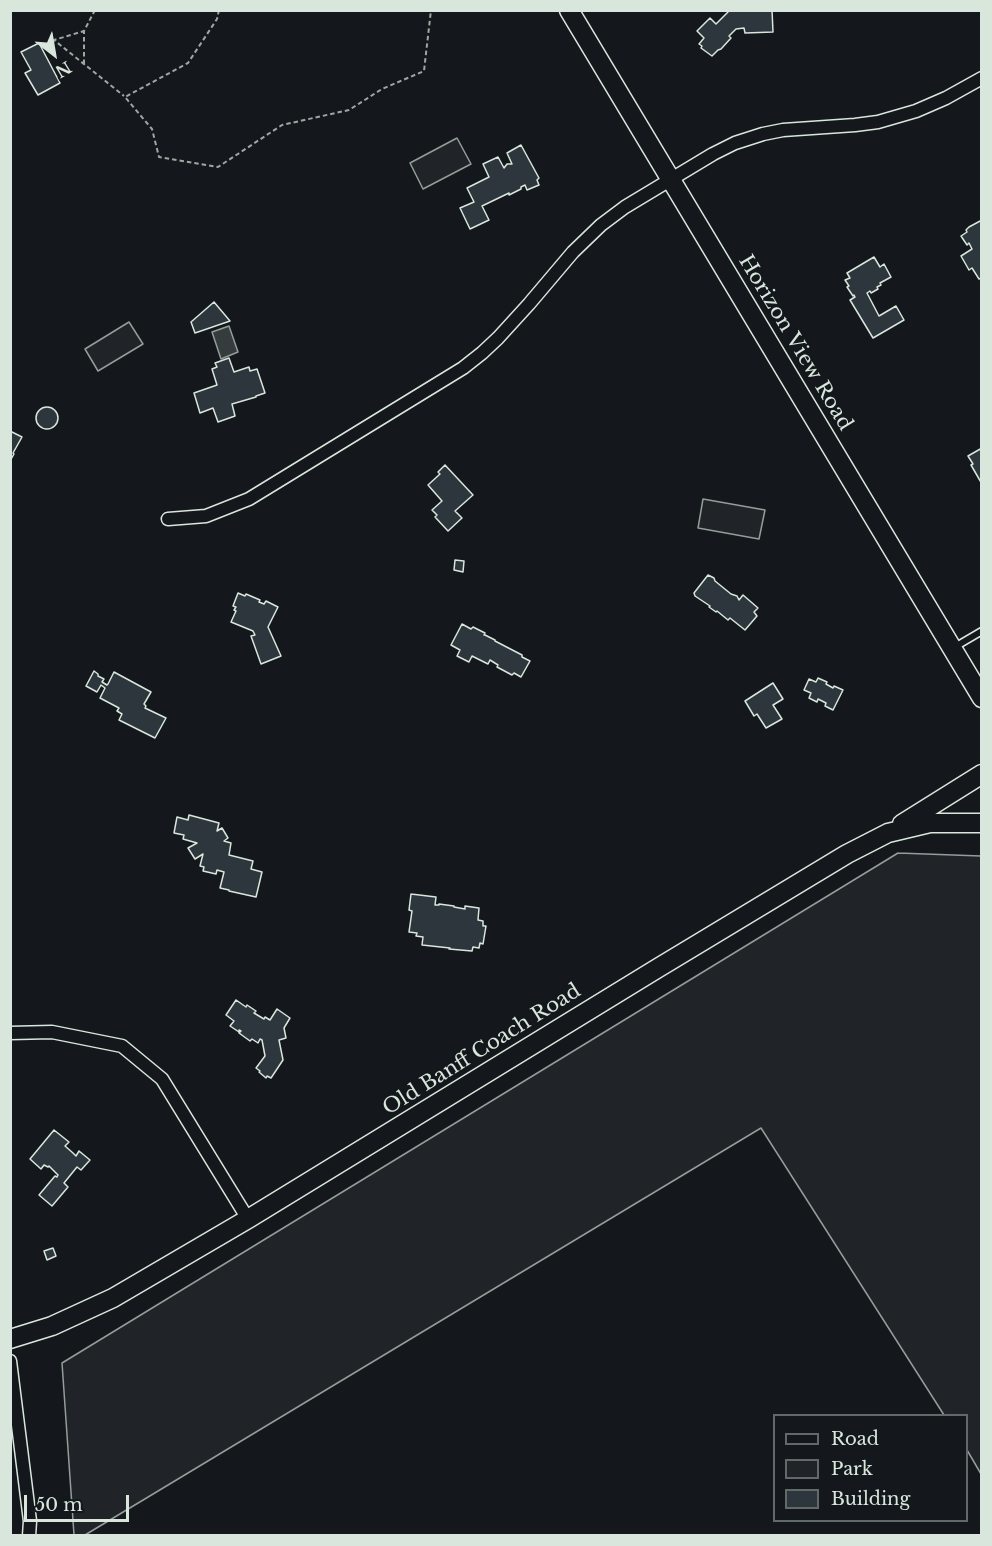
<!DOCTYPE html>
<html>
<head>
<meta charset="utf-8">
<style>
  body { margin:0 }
  #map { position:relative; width:992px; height:1546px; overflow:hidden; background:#14181c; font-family:"Libre Baskerville",serif }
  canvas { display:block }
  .frame { position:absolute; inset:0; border:12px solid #d8e6dc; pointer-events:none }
  .legend { position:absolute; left:773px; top:1414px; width:195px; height:108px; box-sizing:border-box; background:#14181c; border:2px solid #626a69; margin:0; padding:8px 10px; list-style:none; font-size:18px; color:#d8e6dc }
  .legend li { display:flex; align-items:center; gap:12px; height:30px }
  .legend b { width:30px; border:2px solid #626a69 }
  .north { position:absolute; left:24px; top:24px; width:60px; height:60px; -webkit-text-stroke:4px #14181c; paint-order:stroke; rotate:149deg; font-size:16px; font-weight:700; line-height:24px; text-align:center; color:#d8e6dc }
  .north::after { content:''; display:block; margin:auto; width:21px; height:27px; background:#d8e6dc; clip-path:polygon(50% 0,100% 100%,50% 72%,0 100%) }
  .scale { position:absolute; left:24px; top:1495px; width:105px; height:27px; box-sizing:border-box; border:3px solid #d8e6dc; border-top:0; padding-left:8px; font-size:18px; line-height:21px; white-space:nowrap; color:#d8e6dc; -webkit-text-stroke:4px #14181c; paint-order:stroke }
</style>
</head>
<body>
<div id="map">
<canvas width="992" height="1546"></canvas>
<div class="frame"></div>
<ul class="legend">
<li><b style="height:8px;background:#14181c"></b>Road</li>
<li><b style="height:16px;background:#202428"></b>Park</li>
<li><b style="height:16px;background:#2c363c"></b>Building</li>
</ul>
<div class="north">N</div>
<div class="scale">50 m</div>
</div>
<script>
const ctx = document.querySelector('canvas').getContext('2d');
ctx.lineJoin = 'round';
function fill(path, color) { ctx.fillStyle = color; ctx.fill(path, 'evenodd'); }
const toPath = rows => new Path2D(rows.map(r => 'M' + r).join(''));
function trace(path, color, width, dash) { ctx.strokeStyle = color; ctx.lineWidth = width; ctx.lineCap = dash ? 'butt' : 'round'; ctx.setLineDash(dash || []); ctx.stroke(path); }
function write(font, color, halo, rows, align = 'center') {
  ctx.font = font + ' "Libre Baskerville",serif'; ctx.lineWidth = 4.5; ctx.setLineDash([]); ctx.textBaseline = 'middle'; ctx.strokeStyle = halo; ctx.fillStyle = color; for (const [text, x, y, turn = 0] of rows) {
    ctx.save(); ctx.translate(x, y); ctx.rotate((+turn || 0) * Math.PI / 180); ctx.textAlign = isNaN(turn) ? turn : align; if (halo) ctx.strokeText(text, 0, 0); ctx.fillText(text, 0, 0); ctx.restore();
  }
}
const green = toPath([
  [457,138,471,164,423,189,410,163,457,138],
  [129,322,143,344,98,371,85,349,129,322],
  [703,499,765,510,759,539,698,528,703,499],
  [898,853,981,856,981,1474,967,1450,966,1416,944,1415,761,1128,85,1535,74,1535,62,1363,898,853]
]);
const water = toPath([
  [229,326,238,352,221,359,212,332,229,326]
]);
const building = toPath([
  [728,10,772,10,773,32,745,33,744,28,736,29,729,36,731,38,721,49,718,50,712,56,701,48,702,46,699,44,704,38,697,31,710,18,716,24,728,12,728,10],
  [39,43,60,83,38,95,25,73,31,70,21,52,39,43],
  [521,145,539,178,537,180,539,185,527,190,525,185,521,187,521,189,509,195,509,193,482,206,489,220,470,229,460,208,474,202,467,188,489,177,483,164,498,157,504,168,507,164,512,164,507,153,521,145],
  [982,220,982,278,979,279,972,268,969,270,961,256,972,249,969,243,967,245,961,236,967,232,966,230,969,227,982,220],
  [874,257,880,267,884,264,891,277,880,283,881,285,877,287,878,289,871,293,870,291,867,293,879,316,896,306,904,320,873,338,850,300,855,297,854,295,853,296,847,287,849,286,845,280,850,278,847,273,874,257],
  [214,302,230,321,195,333,191,322,214,302],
  [229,358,234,372,249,367,250,371,257,369,265,393,256,396,256,397,232,404,235,416,218,422,213,408,200,413,194,393,217,385,212,369,217,367,215,363,229,358],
  '36 418a11 11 0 1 1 22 0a11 11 0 1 1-22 0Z',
  [10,431,22,437,13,453,14,454,10,461,10,431],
  [982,448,982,484,971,465,973,464,968,456,982,448],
  [445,465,473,495,455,511,462,518,448,531,435,517,437,515,432,510,442,501,428,485,440,474,438,472,445,465],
  [455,560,464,561,463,572,454,570,455,560],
  [708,575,714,578,715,581,731,594,737,596,739,600,743,595,758,608,754,612,757,616,745,630,730,618,728,620,717,611,716,612,709,607,710,606,695,596,694,593,708,575],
  [238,593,245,596,246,594,260,600,259,602,264,604,266,601,278,607,268,627,281,656,261,664,251,636,255,635,253,631,231,622,236,611,234,610,236,607,233,606,238,593],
  [462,624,471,629,473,627,485,633,484,635,485,635,495,640,495,641,522,655,522,657,530,661,521,677,514,673,512,675,497,667,498,665,490,660,488,664,472,656,469,662,457,656,460,650,451,645,462,624],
  [94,671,98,674,98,676,104,679,102,682,107,685,108,684,114,672,151,692,144,704,146,706,145,708,166,718,155,738,119,720,122,714,117,711,119,708,100,698,105,688,101,685,97,692,86,686,94,671],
  [818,678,827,682,826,684,833,688,834,686,843,690,833,710,825,706,826,703,818,699,817,702,809,698,811,693,804,690,809,679,816,682,818,678],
  [773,683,783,699,773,705,782,719,766,728,757,714,754,716,745,701,773,683],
  [189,815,219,823,217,831,222,828,228,838,224,841,231,843,229,855,253,861,251,869,262,872,256,897,229,891,229,890,220,888,224,872,217,870,216,874,203,871,204,867,200,866,203,854,195,859,188,848,197,843,183,839,184,835,174,833,177,817,188,820,189,815],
  [411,894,436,897,435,905,439,905,439,904,454,906,454,907,465,909,465,906,479,908,478,920,483,921,483,926,486,926,483,944,480,943,479,948,473,947,472,951,449,949,450,948,422,945,423,937,416,936,417,933,409,932,412,911,409,910,411,894],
  [236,1000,246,1007,247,1005,256,1011,254,1013,264,1019,265,1017,270,1020,277,1009,290,1018,284,1028,286,1038,279,1040,283,1060,271,1078,267,1076,266,1078,259,1072,260,1071,256,1068,265,1056,262,1040,260,1039,258,1043,252,1039,250,1041,239,1033,241,1031,239,1030,239,1032,230,1026,234,1021,226,1015,236,1000],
  [54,1130,69,1142,65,1146,73,1153,76,1156,79,1151,90,1160,81,1170,77,1167,64,1183,68,1187,52,1206,39,1195,55,1176,57,1177,58,1175,49,1166,48,1167,44,1165,41,1169,30,1159,54,1130],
  [53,1248,56,1256,47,1260,44,1251,53,1248]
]);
const path = toPath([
  [95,10,84,31,54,40,124,96],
  [219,10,217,19,188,63,125,97,152,129,159,157,218,167,282,125,349,110,382,89,424,71,431,10],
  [84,64,84,31]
]);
const lane = toPath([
  [953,648,982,631]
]);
const street = toPath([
  [168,519,206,516,249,499,463,368,482,353,498,338,529,304,573,252,601,225,625,207,713,154,735,143,763,134,783,130,855,125,878,122,916,111,946,98,982,78],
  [10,1033,52,1032,122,1046,162,1079,248,1219],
  [10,1361,30,1521,29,1536]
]);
const secondary = toPath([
  [569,10,982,698],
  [902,824,982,774],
  [10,1339,52,1326,113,1298,248,1219,658,968,847,854,888,833,930,823,982,823]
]);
const streetNames = [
  ["Horizon View Road",795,343,59],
  ["Old Banff Coach Road",482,1050,-32]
];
fill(green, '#202428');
trace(green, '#939e99', 1.5);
fill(water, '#363b3e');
trace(water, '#939e99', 1.5);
fill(building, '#2c363c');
trace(building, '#d8e6dc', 1.5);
trace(lane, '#d8e6dc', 9);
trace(street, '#d8e6dc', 15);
trace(secondary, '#d8e6dc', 21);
trace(path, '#9da8a2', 2, [4.5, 3]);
trace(lane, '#14181c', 6);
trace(street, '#14181c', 12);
trace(secondary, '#14181c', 18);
write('20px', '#d8e6dc', '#14181c', streetNames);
</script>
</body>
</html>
